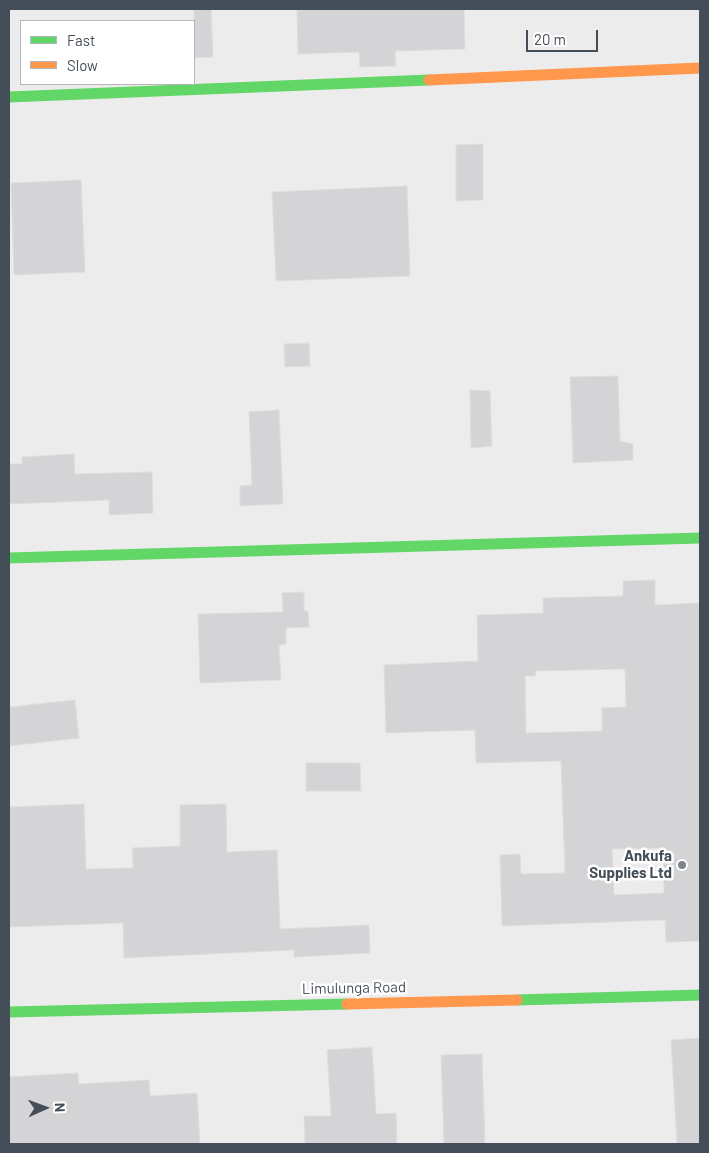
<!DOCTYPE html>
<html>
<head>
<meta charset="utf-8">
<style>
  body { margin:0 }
  #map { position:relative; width:709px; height:1153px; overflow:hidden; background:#edecec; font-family:Barlow,sans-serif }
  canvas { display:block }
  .frame { position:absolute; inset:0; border:10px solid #444e58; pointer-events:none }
  .legend { position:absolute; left:20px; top:20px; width:175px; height:65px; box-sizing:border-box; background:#fff; border:1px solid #b4b8bc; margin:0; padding:6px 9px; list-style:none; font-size:15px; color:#444e58 }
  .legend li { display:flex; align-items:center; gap:10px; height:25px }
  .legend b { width:25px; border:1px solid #b4b8bc }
  .north { position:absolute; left:20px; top:1083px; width:50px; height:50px; -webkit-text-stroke:4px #fff; paint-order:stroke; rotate:88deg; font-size:14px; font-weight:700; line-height:20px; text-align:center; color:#444e58 }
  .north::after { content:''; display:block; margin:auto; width:18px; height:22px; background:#444e58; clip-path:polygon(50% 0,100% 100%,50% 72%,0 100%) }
  .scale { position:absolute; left:526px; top:30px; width:72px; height:22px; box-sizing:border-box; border:2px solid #444e58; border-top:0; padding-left:6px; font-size:15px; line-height:18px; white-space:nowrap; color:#444e58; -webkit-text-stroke:4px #fff; paint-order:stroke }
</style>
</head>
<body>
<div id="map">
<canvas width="709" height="1153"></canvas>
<div class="frame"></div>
<ul class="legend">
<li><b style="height:6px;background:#63d668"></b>Fast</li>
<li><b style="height:6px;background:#ff974d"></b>Slow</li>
</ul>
<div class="north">N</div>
<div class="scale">20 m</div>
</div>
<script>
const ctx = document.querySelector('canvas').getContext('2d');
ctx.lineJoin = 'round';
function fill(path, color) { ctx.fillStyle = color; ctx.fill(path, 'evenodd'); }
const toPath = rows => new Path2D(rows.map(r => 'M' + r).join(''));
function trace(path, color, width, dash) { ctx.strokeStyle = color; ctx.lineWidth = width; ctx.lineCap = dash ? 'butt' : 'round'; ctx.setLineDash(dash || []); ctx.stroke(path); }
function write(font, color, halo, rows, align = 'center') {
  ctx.font = font + ' Barlow,sans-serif'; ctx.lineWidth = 5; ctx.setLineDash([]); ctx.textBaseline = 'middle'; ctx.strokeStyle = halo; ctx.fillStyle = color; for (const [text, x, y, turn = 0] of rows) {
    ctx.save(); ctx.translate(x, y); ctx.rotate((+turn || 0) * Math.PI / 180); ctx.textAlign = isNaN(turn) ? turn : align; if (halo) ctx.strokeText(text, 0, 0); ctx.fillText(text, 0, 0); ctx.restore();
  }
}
const building = toPath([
  [194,9,211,9,213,57,194,58,194,9],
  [297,9,464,9,465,49,395,51,396,66,360,67,359,52,298,54,297,9],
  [483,144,483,200,456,201,456,145,483,144],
  [81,180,85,272,14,275,11,183,81,180],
  [407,186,410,276,276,281,272,192,407,186],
  [309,343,310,366,285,367,284,344,309,343],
  [618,376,620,441,633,444,633,460,573,463,570,377,618,376],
  [470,390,490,391,492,446,471,448,470,390],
  [279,410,283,504,240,506,240,486,252,485,249,412,279,410],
  [74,454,75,474,152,472,153,513,109,515,109,500,9,504,9,464,22,464,22,457,74,454],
  [655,580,655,605,700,603,700,941,666,942,665,920,502,926,500,855,520,854,521,874,565,873,561,761,476,763,475,730,386,733,384,665,478,661,477,615,543,613,543,598,623,596,623,581,655,580],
  [625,669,626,707,602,708,602,731,526,733,525,676,536,676,535,671,625,669],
  [663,848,664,893,614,895,612,849,663,848],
  [304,592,304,610,308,612,309,627,286,628,286,644,279,645,281,680,200,683,198,614,283,612,282,593,304,592],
  [75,700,79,738,9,746,9,707,75,700],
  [306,763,360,763,361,791,306,791,306,763],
  [84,804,86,869,133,868,132,848,180,846,180,805,226,804,227,852,277,850,280,929,369,925,370,953,294,957,294,950,124,958,123,923,9,927,9,807,84,804],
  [700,1038,700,1144,677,1144,671,1040,700,1038],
  [372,1047,376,1114,396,1113,397,1144,305,1144,304,1116,331,1116,327,1050,372,1047],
  [482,1054,485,1144,444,1144,441,1055,482,1054],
  [78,1073,79,1084,149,1080,150,1096,197,1093,200,1144,9,1144,9,1077,78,1073]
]);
const fast = toPath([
  [9,97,429,80],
  [9,558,700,538],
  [517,1000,700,995],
  [9,1012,347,1004]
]);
const slow = toPath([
  [429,80,700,68],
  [347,1004,517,1000]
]);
const markers = [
  [682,865,5,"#7f858c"]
];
const poiNames = [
  ["Ankufa",672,856],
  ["Supplies Ltd",672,873]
];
const streetNames = [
  ["Limulunga Road",354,988,-1]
];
fill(building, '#d4d4d6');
trace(building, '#dededf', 1);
trace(fast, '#63d668', 11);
trace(slow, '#ff974d', 11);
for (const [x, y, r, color] of markers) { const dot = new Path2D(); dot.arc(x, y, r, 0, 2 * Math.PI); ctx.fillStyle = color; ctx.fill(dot); trace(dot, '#fff', 2); }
write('bold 15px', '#444e58', '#fff', poiNames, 'right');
write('15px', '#444e58', '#fff', streetNames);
</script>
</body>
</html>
